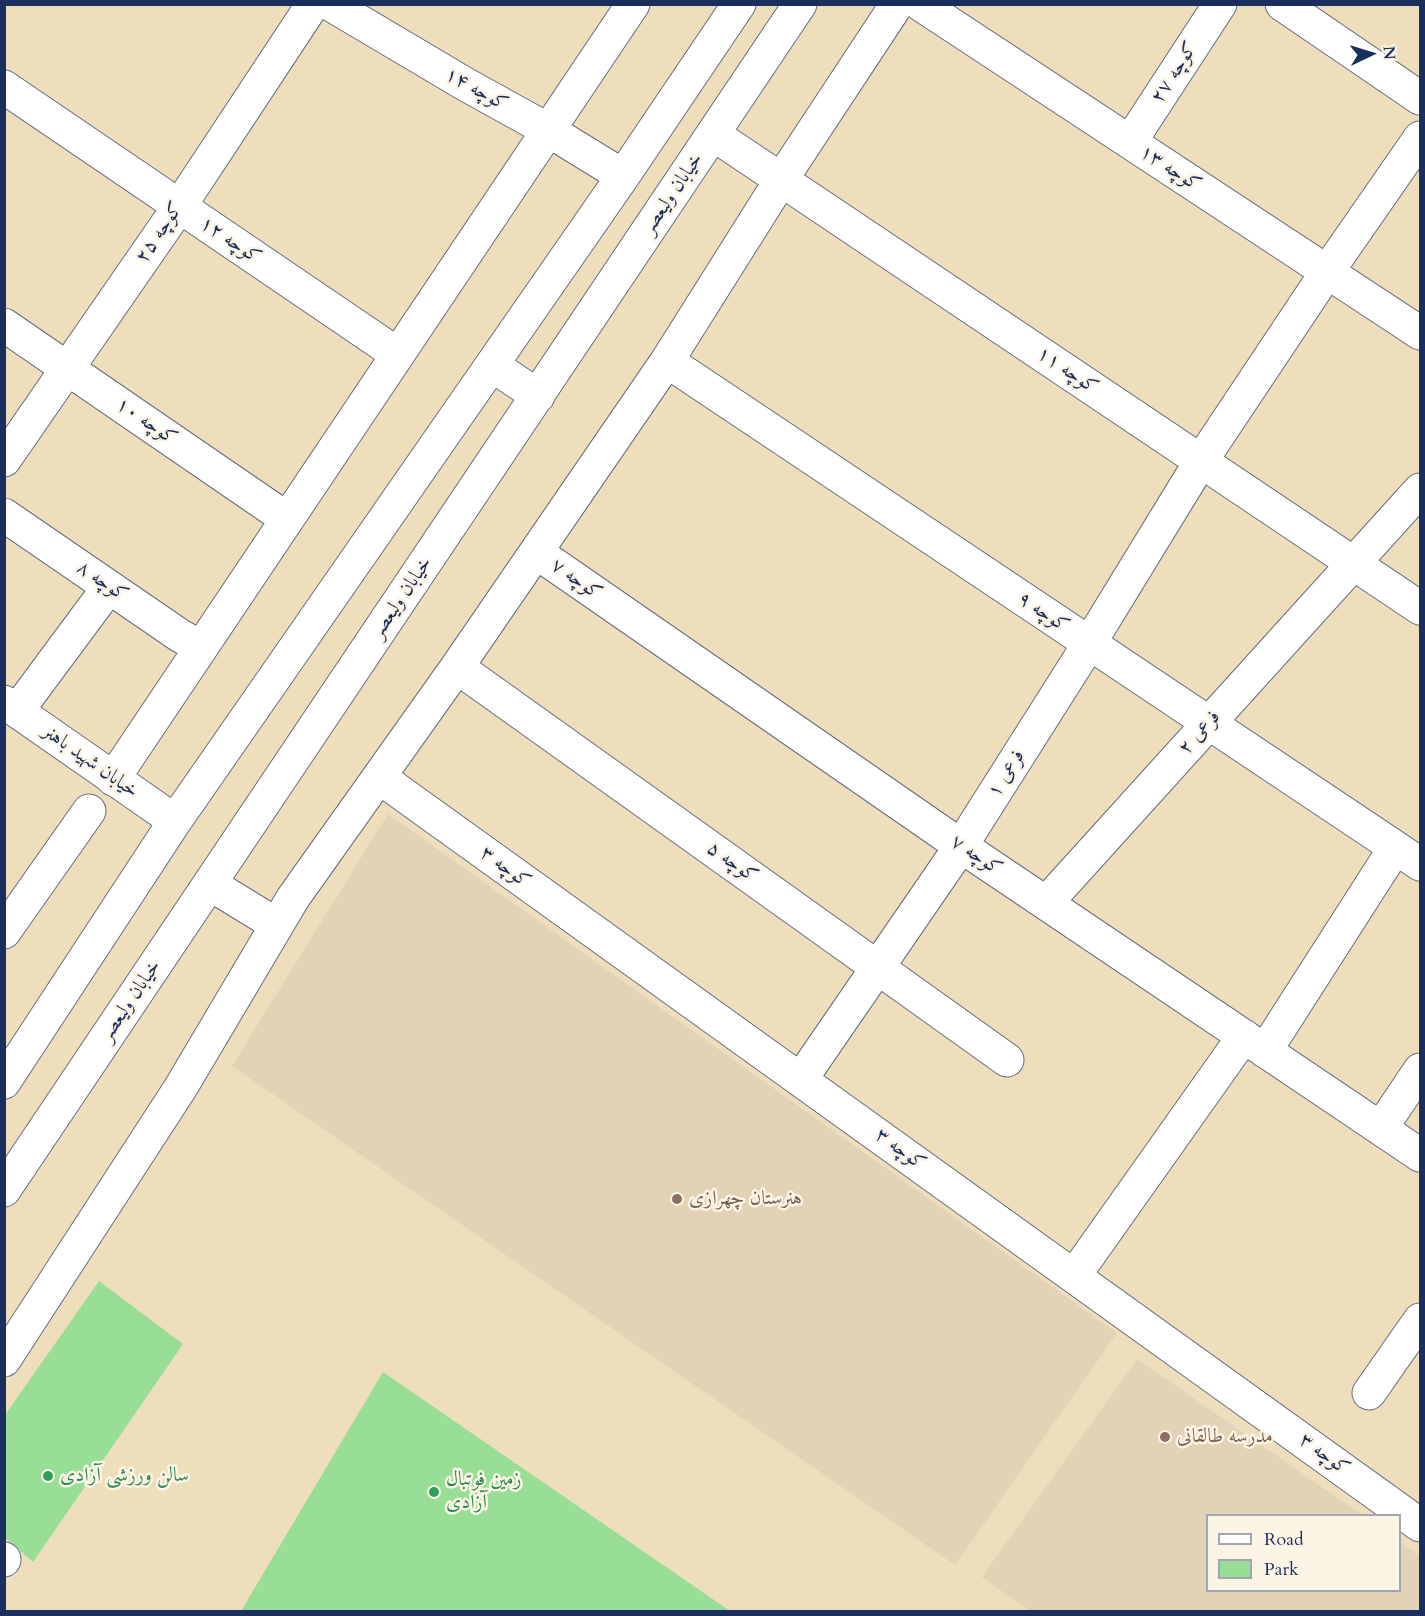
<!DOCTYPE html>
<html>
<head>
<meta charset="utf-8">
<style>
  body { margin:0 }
  #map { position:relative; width:1425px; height:1616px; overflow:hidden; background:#eedebc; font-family:Cardo,serif }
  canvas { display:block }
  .frame { position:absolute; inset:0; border:6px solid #1b2f5e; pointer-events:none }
  .legend { position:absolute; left:1206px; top:1514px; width:195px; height:78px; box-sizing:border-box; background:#fcf5e5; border:2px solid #a2a6af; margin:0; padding:8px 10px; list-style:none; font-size:18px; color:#1b2f5e }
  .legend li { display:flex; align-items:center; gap:12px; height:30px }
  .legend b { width:30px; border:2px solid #a2a6af }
  .north { position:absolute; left:1341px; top:24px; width:60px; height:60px; -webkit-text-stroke:4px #fcf5e5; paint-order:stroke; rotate:86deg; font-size:16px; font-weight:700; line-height:24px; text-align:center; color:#1b2f5e }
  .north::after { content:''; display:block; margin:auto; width:21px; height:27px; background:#1b2f5e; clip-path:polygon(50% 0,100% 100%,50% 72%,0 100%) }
</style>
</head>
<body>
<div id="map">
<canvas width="1425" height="1616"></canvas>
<div class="frame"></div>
<ul class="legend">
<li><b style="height:8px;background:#fff"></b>Road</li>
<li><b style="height:16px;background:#98de97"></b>Park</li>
</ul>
<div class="north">N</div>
</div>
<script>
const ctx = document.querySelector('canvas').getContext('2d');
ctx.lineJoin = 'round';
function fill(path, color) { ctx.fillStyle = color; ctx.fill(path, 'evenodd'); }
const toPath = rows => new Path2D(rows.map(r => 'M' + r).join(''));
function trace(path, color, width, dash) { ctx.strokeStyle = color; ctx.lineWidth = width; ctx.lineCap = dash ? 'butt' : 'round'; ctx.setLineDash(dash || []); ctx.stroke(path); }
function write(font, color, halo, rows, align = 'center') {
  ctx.font = font + ' Cardo,Amiri,serif'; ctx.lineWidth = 5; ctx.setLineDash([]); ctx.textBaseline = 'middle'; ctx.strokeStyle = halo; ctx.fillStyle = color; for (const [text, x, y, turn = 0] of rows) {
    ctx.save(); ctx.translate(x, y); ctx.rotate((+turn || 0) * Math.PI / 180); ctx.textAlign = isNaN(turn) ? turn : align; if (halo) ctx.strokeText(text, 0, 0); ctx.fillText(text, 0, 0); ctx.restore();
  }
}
const built = toPath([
  [388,814,1117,1333,955,1565,232,1066],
  [1137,1359,1362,1515,1208,1516,1208,1590,1400,1590,1400,1542,1420,1556,1420,1611,1030,1611,982,1577]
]);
const green = toPath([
  [99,1281,183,1344,33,1562,5,1538,5,1415],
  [383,1372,730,1611,241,1611]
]);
const minor = toPath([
  [330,4,465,84,548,130,623,176],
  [920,4,1420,333],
  [1282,4,1420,98],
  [4,87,397,354],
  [713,134,1420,608],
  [1130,142,1220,4],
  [4,325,287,519],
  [667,361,1420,864],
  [492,365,538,396],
  [4,460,179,207,313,4],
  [4,515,179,635,200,647],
  [536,552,961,846,1420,1155],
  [457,667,1007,1060],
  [4,702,175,821],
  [17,711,109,587],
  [379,777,1420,1525],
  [113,779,633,4],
  [210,884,277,925],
  [1046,903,1420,490],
  [4,932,89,811],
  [1265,1051,1395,848],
  [801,1079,961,846,1089,644,1201,461,1327,272,1420,138],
  [4,1082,175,821,623,176,739,4],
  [1381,1128,1420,1070],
  [4,1190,800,4],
  [1074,1276,1244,1036],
  [4,1360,181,1087,293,898,457,667,667,361,781,180,897,4],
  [1369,1393,1420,1320],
  [4,1559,4,1560]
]);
const markers = [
  [677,1199,6,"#8d6e63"],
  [1165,1437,6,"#8d6e63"],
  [48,1476,6,"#2e9e5b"],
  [434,1492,6,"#2e9e5b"]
];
const streetNames = [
  ["کوچه ۲۷",1175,73,-57],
  ["کوچه ۱۴",476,90,29],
  ["کوچه ۱۳",1170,169,33],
  ["خیابان ولیعصر",673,194,-56],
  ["کوچه ۲۵",160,233,-56],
  ["کوچه ۱۲",230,241,34],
  ["کوچه ۱۱",1067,371,34],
  ["کوچه ۱۰",146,422,34],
  ["کوچه ۷",576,580,35],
  ["کوچه ۸",102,582,34],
  ["خیابان ولیعصر",402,598,-56],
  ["کوچه ۹",1043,613,34],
  ["فرعی ۲",1200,733,-48],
  ["خیابان شهید باهنر",90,762,35],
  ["فرعی ۱",1007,774,-58],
  ["کوچه ۷",976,856,34],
  ["کوچه ۵",732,863,35],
  ["کوچه ۳",505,868,36],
  ["خیابان ولیعصر",131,1001,-56],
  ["کوچه ۳",900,1150,36],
  ["کوچه ۳",1324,1455,36]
];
const educationNames = [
  ["هنرستان چهرازی",689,1199],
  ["مدرسه طالقانی",1177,1437]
];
const leisureNames = [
  ["سالن ورزشی آزادی",60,1476],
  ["زمین فوتبال",446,1480],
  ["آزادی",446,1503]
];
fill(built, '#e2d2b6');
fill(green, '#98de97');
trace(minor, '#656c7f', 35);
trace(minor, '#fff', 33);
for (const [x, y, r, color] of markers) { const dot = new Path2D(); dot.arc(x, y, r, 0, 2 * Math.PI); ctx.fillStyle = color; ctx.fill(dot); trace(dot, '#fcf5e5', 2); }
write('20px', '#1b2f5e', '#fcf5e5', streetNames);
write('20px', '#785e54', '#fcf5e5', educationNames, 'left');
write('20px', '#27864d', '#fcf5e5', leisureNames, 'left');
</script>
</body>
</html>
